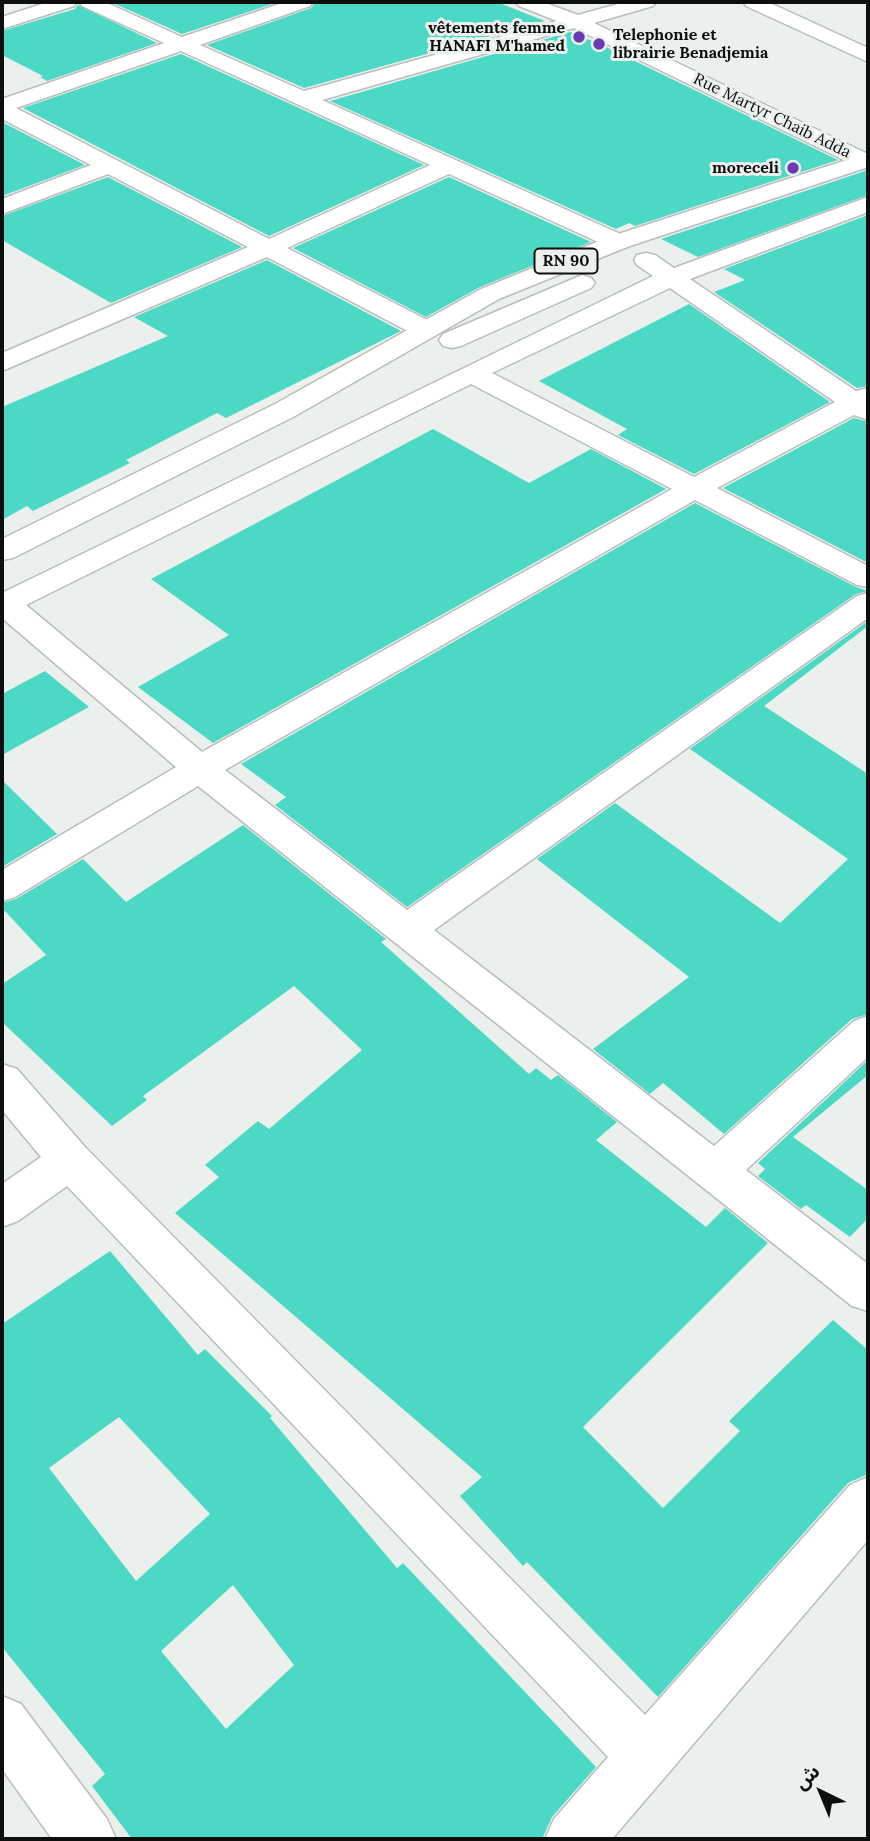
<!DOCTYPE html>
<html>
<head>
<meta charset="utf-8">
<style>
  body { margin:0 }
  #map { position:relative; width:870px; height:1841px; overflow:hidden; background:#ecf0ed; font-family:Lora,"Noto Sans Arabic",serif }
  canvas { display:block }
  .frame { position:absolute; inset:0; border:4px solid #0d0f0e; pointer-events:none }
  .north { position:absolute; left:786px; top:1757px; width:70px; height:70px; -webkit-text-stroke:5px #ecf0ed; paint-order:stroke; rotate:317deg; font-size:19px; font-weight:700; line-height:28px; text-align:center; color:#0d0f0e }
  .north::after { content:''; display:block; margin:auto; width:24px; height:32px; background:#0d0f0e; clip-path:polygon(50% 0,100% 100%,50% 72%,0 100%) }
</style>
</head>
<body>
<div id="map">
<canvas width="870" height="1841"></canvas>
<div class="frame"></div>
<div class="north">ش</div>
</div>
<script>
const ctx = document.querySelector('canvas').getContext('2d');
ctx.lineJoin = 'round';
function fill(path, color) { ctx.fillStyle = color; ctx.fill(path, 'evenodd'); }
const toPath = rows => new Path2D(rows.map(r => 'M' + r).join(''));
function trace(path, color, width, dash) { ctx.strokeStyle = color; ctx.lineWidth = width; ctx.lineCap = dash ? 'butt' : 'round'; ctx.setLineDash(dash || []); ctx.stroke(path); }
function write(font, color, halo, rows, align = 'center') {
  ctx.font = font + ' Lora,serif'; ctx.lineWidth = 6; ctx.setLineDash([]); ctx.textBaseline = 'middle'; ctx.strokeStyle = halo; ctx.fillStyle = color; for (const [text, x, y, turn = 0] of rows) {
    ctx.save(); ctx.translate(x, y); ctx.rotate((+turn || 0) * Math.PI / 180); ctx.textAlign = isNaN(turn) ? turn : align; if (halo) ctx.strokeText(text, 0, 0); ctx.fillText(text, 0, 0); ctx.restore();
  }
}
const building = toPath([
  [111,2,278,2,182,34],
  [316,2,497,2,545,21,304,88,207,45,311,8],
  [78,5,157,43,47,81,40,77,43,76,2,55,2,31,75,9],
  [570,32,602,45,838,160,635,226,629,223,616,229,330,101],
  [181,54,424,165,269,236,23,108],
  [2,122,85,165,2,196],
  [868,170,868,195,698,257,661,239],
  [108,177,242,247,111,303,2,240,2,216],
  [449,177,591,242,480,287,426,317,293,248],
  [868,215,868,386,857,388,714,292,745,280,724,269],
  [267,260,401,331,226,418,217,413,126,460,130,463,33,511,27,506,2,520,2,407,168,336,134,317],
  [689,304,830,402,694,474,618,435,627,429,539,381],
  [854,418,868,422,868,563,723,488],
  [433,429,529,483,591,449,666,489,213,743,138,687,229,635,151,579],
  [695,503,856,587,868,591,856,594,407,907,275,805,286,797,241,764],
  [868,621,868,626,764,706,868,774,868,1014,852,1019,724,1134,663,1083,650,1094,593,1049,689,977,537,859,615,803,780,923,848,859,690,749,687,751],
  [45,671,89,707,2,755,2,694],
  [2,780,57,834,2,867],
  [243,825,386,939,381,942,529,1074,536,1068,551,1080,558,1075,617,1122,596,1140,706,1227,725,1208,768,1243,583,1427,663,1508,740,1431,729,1421,833,1320,868,1350,868,1474,848,1483,658,1697,527,1562,523,1566,460,1496,482,1477,175,1213,219,1177,205,1165,258,1121,269,1129,362,1050,294,986,143,1096,147,1100,112,1126,2,1022,2,984,46,955,2,908,2,903,16,899,83,859,126,902],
  [868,1060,868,1075,793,1137,868,1190,868,1218,850,1237,806,1205,801,1209,758,1176,765,1169,758,1163],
  [110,1251,198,1355,205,1349,272,1416,270,1418,397,1568,403,1563,596,1767,552,1817,542,1839,132,1839,92,1786,105,1774,2,1647,2,1324],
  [119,1417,210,1514,136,1581,49,1468],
  [233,1585,294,1665,226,1729,161,1651]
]);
const street = toPath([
  [48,2,77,2,74,6,2,29,2,17,48,2],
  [79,2,105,2,182,37,285,2,313,2,310,6,200,45,304,91,557,21,519,6,516,2,543,2,578,15,625,2,656,2,653,6,594,23,868,154,868,167,856,166,574,28,322,100,627,237,630,242,627,247,618,249,609,247,449,174,287,248,435,324,439,330,435,336,426,338,417,336,267,257,2,371,2,353,248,247,108,174,2,214,2,199,91,165,2,119,2,99,164,43,82,6,79,2],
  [181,51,430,165,269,239,16,108,181,51],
  [743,2,768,2,868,48,868,62,746,6,743,2],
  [868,197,868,212,690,279,856,391,868,388,868,420,854,415,717,488,868,566,868,587,857,585,695,500,225,770,407,910,857,596,868,593,868,618,434,930,714,1146,854,1021,868,1016,868,1057,746,1170,868,1264,868,1311,852,1306,198,786,15,897,2,901,2,870,176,767,2,618,2,593,653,276,637,265,634,260,637,255,646,253,655,255,674,268,868,197],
  [670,288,835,402,694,477,492,373,670,288],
  [471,384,672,489,202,752,26,605,471,384],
  [2,1064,17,1069,85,1147,645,1715,850,1485,868,1477,868,1540,612,1839,545,1839,554,1819,608,1757,67,1186,18,1221,2,1227,2,1184,41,1157,2,1110,2,1064],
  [2,1696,21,1704,107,1819,116,1839,52,1839,2,1769,2,1696]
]);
const primary = toPath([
  [868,153,868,167,627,247,499,299,295,416,13,558,2,560,2,539,275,404,481,289,609,237,868,153],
  [582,275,591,278,595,283,591,288,461,346,452,348,443,346,439,340,443,334,582,275]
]);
const markers = [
  [579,37,7,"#6a3bb2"],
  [599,44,7,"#6a3bb2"],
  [793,168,7,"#6a3bb2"]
];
const farPoinames = [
  ["vêtements femme",565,28],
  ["HANAFI M'hamed",565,46],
  ["Telephonie et",613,35,"left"],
  ["librairie Benadjemia",613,53,"left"],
  ["moreceli",779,168]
];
const farStreetnames = [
  ["Rue Martyr Chaib Adda",772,116,26]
];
const shields = [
  [566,261,63]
];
const shieldNames = [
  ["RN 90",566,261]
];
fill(building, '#4bd8c4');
trace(street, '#b9bdba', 3);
trace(primary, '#b9bdba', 3);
fill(street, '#fff');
fill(primary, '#fff');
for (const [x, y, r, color] of markers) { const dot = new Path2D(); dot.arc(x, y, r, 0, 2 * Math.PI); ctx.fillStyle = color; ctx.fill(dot); trace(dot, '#ecf0ed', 2.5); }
write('bold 16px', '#0d0f0e', '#ecf0ed', farPoinames, 'right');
write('16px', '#0d0f0e', '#ecf0ed', farStreetnames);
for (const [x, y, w] of shields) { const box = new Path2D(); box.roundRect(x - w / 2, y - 12.5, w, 25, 5); ctx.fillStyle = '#ecf0ed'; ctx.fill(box); trace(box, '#0d0f0e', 2); }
write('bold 16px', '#0d0f0e', null, shieldNames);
</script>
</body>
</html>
